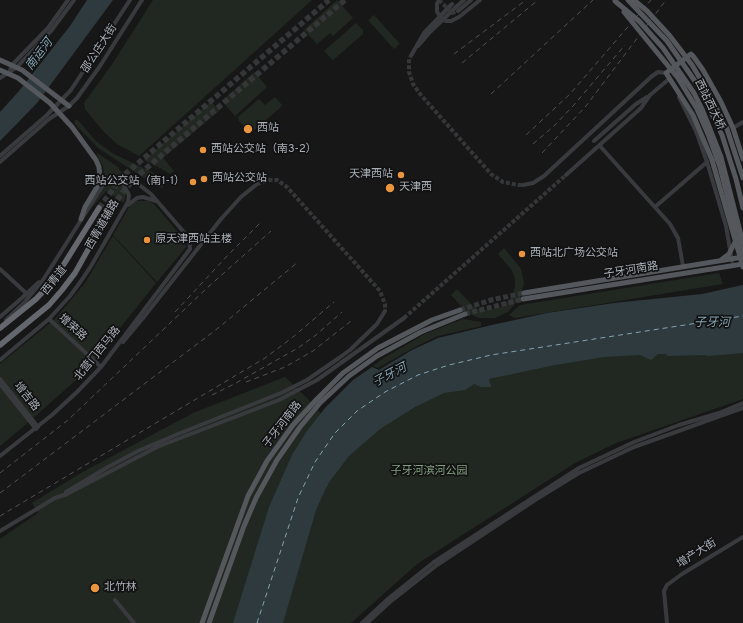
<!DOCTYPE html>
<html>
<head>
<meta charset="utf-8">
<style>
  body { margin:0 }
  canvas { display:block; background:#171718 }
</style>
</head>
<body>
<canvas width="743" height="623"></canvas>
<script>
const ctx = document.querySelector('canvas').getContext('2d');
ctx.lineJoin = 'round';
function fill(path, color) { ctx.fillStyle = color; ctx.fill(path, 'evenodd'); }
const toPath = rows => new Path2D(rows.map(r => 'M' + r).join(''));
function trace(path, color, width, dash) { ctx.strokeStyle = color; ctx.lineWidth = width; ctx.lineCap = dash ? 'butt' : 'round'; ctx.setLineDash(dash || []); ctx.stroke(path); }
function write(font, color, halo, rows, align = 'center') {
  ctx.font = font + ' Overpass,"Noto Sans SC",sans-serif'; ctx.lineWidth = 3.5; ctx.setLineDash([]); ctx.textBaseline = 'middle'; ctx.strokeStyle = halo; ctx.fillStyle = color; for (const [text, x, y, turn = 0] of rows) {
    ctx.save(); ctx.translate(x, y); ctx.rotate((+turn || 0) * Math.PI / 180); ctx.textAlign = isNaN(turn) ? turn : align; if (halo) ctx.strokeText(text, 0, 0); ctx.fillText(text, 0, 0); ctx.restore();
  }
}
const green = toPath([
  [153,0,312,0,139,156,117,144,103,131,85,109,84,103,111,66],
  [337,0,353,18,333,36,330,33,317,44,304,30],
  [374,15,400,44,394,49,368,20],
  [356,23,363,30,363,34,333,60,324,51],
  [254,72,267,87,235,116,222,101],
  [275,97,282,105,281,107,252,132,249,132,239,121,238,117,259,99,265,105],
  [211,101,219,111,163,158,174,171,170,174,160,168,144,160],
  [75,120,78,120,96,141,112,153,164,178,166,181,162,188,158,187,98,148,74,123],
  [97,153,118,167,125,177,113,175,104,178,103,166,97,155],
  [114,183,121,185,126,193,124,203,106,191,89,211,105,187,109,184],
  [137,201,148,201,154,204,185,241,186,247,157,282,113,235,131,204],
  [113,236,156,283,84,373,24,426,0,446,0,364,55,319,85,283],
  [504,248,521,269,524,283,520,298,508,312,495,318,479,318,468,313,451,295,457,289,473,306,478,309,490,310,501,307,510,299,513,293,515,286,515,278,511,269,498,254],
  [719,273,723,284,515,318,509,315,520,305],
  [463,319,481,322,481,326,438,336,413,348,378,368,373,366,384,358,425,334],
  [743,340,743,399,616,443,575,463,417,564,351,623,276,623,316,493,385,416,524,360],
  [285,377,309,400,325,418,237,623,0,623,0,539,38,513,32,503,81,473,193,413]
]);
const water = toPath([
  [87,0,113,0,37,103,0,141,0,112,19,91,70,26],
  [743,285,743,353,708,356,705,355,667,356,666,354,658,354,651,360,640,355,604,357,555,365,489,379,491,387,481,387,474,384,465,390,444,393,415,407,380,429,349,456,330,481,325,490,316,510,283,623,233,623,269,507,292,455,307,431,325,408,353,380,372,367,379,370,412,350,438,338,492,325,547,313,614,303,702,294]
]);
const ferry = toPath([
  [257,623,298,498,315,462,335,433,357,411,385,392,418,375,449,365,491,355,743,316]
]);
const minorTunnel = toPath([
  [439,0,452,13,458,11],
  [412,54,409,59,409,72,413,84,420,94,491,174,503,182,518,185,523,185],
  [257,184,270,180,277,180,287,187,380,291,385,304,385,311],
  [404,318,566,175]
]);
const majorTunnel = toPath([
  [460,310,491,300,524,293],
  [465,314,523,299]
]);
const highwayTunnel = toPath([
  [99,208,123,176,329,0],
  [108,214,124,190,143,171,345,0]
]);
const minor = toPath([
  [439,0,437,4,437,12,443,20,447,21,451,21,459,17,480,0],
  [456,7,464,0],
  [458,11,471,0],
  [9,73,12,65,48,28,68,0],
  [0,78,17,67,51,31,74,0],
  [679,97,696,131,707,162,726,226,732,261],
  [733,128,743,122],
  [594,141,636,104,647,97],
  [600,146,670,224,678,238,683,266],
  [0,156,47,115,71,90,130,0],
  [0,162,49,119,69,106,77,98,100,66,142,0],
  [566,175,641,108,650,95,669,79],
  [523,185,533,183,544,176,651,77,658,72,666,73],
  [128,205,137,198,143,197,156,201],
  [655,207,707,162],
  [0,269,27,294],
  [0,317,23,297,39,282],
  [49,319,101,367],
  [123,342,143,318],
  [0,360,49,319,70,296,81,281,91,266,128,202,129,195,123,184,116,180,108,182,102,187,43,280,24,303,6,320],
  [345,360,404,318],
  [0,379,38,427],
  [0,384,36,429],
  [0,456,52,415,77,392,101,367,190,249,189,238,151,194,138,184,119,180],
  [115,600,134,623],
  [362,623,389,598,434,562,534,497,579,468,634,442,679,425,719,413,743,403],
  [367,623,390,602,437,565,535,500,579,473,634,447,743,408],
  [667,623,664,591,667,585,682,574,743,537]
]);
const major = toPath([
  [0,60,22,70,69,106],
  [0,70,18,78,50,103,72,127,96,160,99,167,100,178,97,187,85,207,81,219],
  [708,134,720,167,743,256],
  [712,160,693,115,666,73,691,54,693,56,703,70,721,102,733,128,743,159],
  [721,260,729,254,736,240],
  [524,293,743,257],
  [523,299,743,264],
  [202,623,248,496,267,461,293,425,316,400,343,373,378,348,432,320,460,310],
  [209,623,244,526,256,498,277,460,300,427,320,403,349,376,377,356,421,332,465,314]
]);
const highway = toPath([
  [0,328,36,299,50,284,64,264,99,208],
  [0,345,49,305,62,290,75,273,108,214]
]);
const rail = toPath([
  [454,54,526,0],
  [462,63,538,0],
  [491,94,593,0],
  [526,135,570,94,651,0],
  [533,144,554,126,573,106,625,45],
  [542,153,586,106,666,0],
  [175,312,229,254,262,221],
  [246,382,285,367,313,351,351,321],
  [212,395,236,383,298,348,316,335,342,312],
  [0,473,68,420,207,288,271,231],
  [0,493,217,329,298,262],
  [0,516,265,358,293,337,334,302]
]);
const minorBridge = toPath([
  [418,46,430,32,456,7],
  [412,54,424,33,452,4],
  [143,318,221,219,241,197,257,184],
  [66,492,108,467,138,451,178,434,281,393,307,380,339,358,350,350,377,324,385,311],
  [0,531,55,498,67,494,157,447,279,400,317,380,345,360]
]);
const majorBridge = toPath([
  [628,0,667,41,699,87,722,135,736,179,743,208],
  [634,0,647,11,670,36,692,65,704,85,727,129,743,178],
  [615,1,639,21,663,48,694,93,702,109,721,157,743,243],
  [624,12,678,78,697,109,708,134],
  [712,160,743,267]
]);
const markers = [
  [248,129,5,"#e9943e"],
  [203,150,4,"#e9943e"],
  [401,175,4,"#e9943e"],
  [204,179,4,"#e9943e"],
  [193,182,4,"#e9943e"],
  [390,188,5,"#e9943e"],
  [147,240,4,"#e9943e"],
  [522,254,4,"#e9943e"],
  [95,588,5,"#e9943e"]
];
const streetNames = [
  ["邵公庄大街",100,49,-57],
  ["西站西大桥",709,105,64],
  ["西青道辅路",103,225,-60],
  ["子牙河南路",631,271,-9],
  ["西青道",55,281,-52],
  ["增荣路",72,328,42],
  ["北营门西马路",98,354,-51],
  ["增吉路",26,397,51],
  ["子牙河南路",283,425,-52],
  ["增产大街",697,554,-32]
];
const poiNames = [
  ["西站",257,129],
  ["西站公交站（南3-2）",211,150],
  ["天津西站",393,175,"right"],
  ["西站公交站",212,179],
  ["西站公交站（南1-1）",185,182,"right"],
  ["天津西",399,188],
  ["原天津西站主楼",155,240],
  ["西站北广场公交站",530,254],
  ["北竹林",104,588]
];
const parkNames = [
  ["子牙河滨河公园",429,472]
];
const waterNames = [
  ["南运河",40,55,-53],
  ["子牙河",712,324],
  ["子牙河",390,376,-28]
];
fill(green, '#212821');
fill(water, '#2f3a3e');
trace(ferry, '#82a3b1', 1, [5, 4]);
trace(minorTunnel, '#343638', 4, [4, 2]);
trace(majorTunnel, '#343638', 5, [5, 2.5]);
trace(highwayTunnel, '#343638', 5.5, [5.5, 3]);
trace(minor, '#383a3d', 4);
trace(major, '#54575c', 5);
trace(highway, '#64686e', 5.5);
trace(rail, '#4d5054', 1, [5, 4]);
trace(minorBridge, '#383a3d', 4);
trace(majorBridge, '#54575c', 5);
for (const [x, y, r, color] of markers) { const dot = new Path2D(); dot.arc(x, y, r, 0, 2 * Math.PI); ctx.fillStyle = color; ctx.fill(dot); trace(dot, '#121213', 1.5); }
write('11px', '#a9b0b8', '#121213', streetNames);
write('11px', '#a9b0b8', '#121213', poiNames, 'left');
write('11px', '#84a281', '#121213', parkNames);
write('italic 12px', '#82a3b1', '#121213', waterNames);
</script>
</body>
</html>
